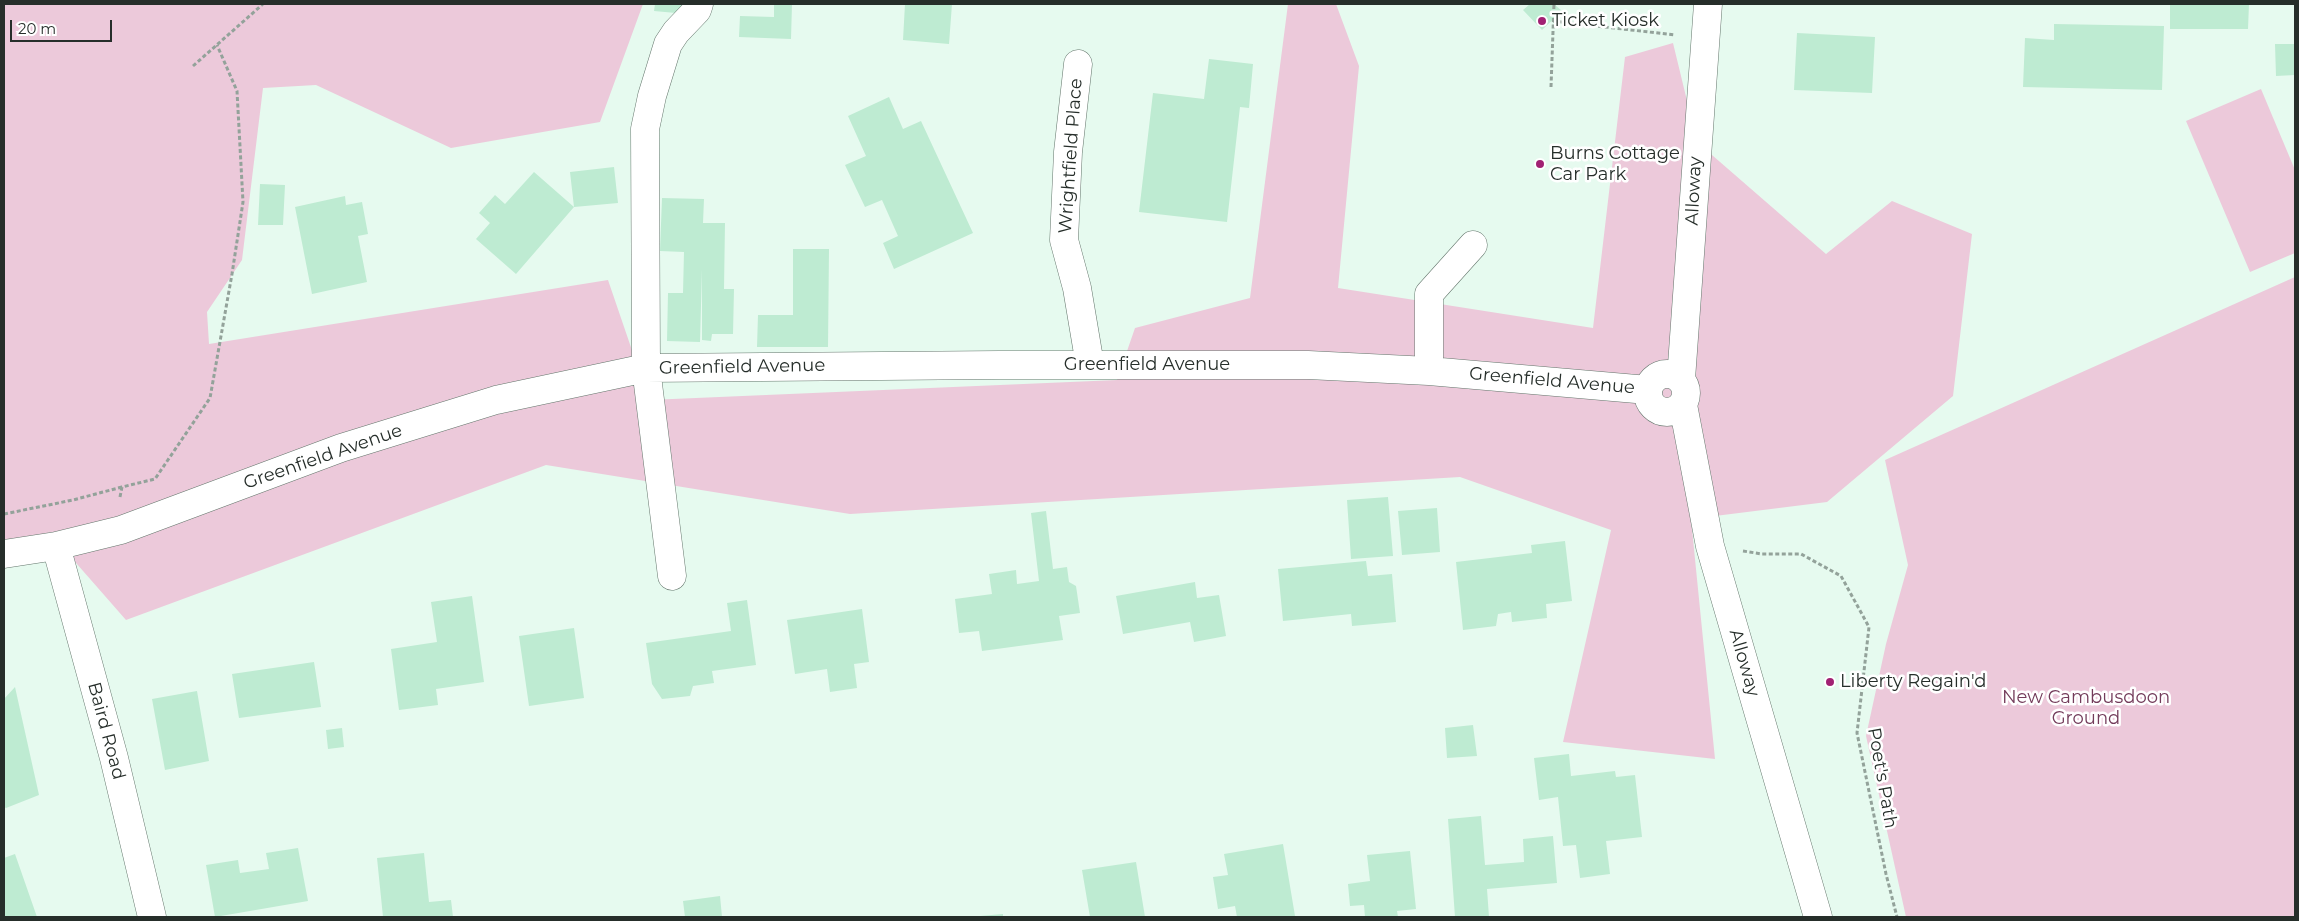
<!DOCTYPE html>
<html>
<head>
<meta charset="utf-8">
<style>
  body { margin:0 }
  #map { position:relative; width:2299px; height:921px; overflow:hidden; background:#e6faef; font-family:Montserrat,sans-serif }
  canvas { display:block }
  .frame { position:absolute; inset:0; border:5px solid #262e2a; pointer-events:none }
  .scale { position:absolute; left:10px; top:20px; width:102px; height:22px; box-sizing:border-box; border:2px solid #262e2a; border-top:0; padding-left:6px; font-size:15px; line-height:18px; white-space:nowrap; color:#262e2a; -webkit-text-stroke:4px #fff; paint-order:stroke }
</style>
</head>
<body>
<div id="map">
<canvas width="2299" height="921"></canvas>
<div class="frame"></div>
<div class="scale">20 m</div>
</div>
<script>
const ctx = document.querySelector('canvas').getContext('2d');
ctx.lineJoin = 'round';
function fill(path, color) { ctx.fillStyle = color; ctx.fill(path, 'evenodd'); }
const toPath = rows => new Path2D(rows.map(r => 'M' + r).join(''));
function trace(path, color, width, dash) { ctx.strokeStyle = color; ctx.lineWidth = width; ctx.lineCap = dash ? 'butt' : 'round'; ctx.setLineDash(dash || []); ctx.stroke(path); }
function write(font, color, halo, rows, align = 'center') {
  ctx.font = font + ' Montserrat,sans-serif'; ctx.lineWidth = 5; ctx.setLineDash([]); ctx.textBaseline = 'middle'; ctx.strokeStyle = halo; ctx.fillStyle = color; for (const [text, x, y, turn = 0] of rows) {
    ctx.save(); ctx.translate(x, y); ctx.rotate((+turn || 0) * Math.PI / 180); ctx.textAlign = isNaN(turn) ? turn : align; if (halo) ctx.strokeText(text, 0, 0); ctx.fillText(text, 0, 0); ctx.restore();
  }
}
const green = toPath([
  [4,4,643,4,600,122,451,148,316,85,263,88,242,260,207,312,209,344,608,280,649,400,1117,380,1135,328,1250,298,1288,4,1336,4,1359,66,1338,288,1593,328,1625,57,1673,43,1697,142,1826,254,1892,201,1972,234,1953,396,1827,502,1691,519,1715,759,1563,742,1611,530,1460,477,850,514,546,465,126,620,48,531,56,546,4,554],
  [2261,89,2295,170,2295,253,2250,272,2186,121],
  [2295,277,2295,917,1906,917,1866,736,1886,644,1908,565,1885,460]
]);
const building = toPath([
  [655,4,688,4,687,14,654,11],
  [774,4,792,4,791,39,739,37,740,16,774,17],
  [905,4,952,4,949,44,903,40],
  [1530,4,1554,4,1562,11,1542,30,1523,10],
  [2170,4,2249,4,2248,29,2170,29],
  [2054,24,2164,26,2162,90,2023,87,2025,38,2054,40],
  [1797,33,1875,37,1872,93,1794,90],
  [2275,44,2295,44,2295,75,2276,76],
  [1209,59,1253,64,1249,108,1240,107,1227,222,1139,212,1153,93,1204,99],
  [889,97,903,129,921,121,973,233,894,269,883,243,898,236,882,200,865,207,845,165,866,156,848,116],
  [614,167,618,203,574,207,516,274,476,239,490,223,479,213,495,195,505,204,534,172,574,207,570,172],
  [260,184,285,185,283,225,258,225],
  [345,196,346,205,362,202,368,234,358,236,367,282,312,294,295,207],
  [662,198,704,199,703,223,725,223,724,289,734,289,733,334,712,334,711,341,702,340,702,269,700,342,667,341,668,293,683,293,684,252,660,251],
  [793,249,829,249,828,347,757,347,758,315,793,315],
  [1388,497,1393,556,1351,559,1347,500],
  [1437,508,1440,552,1402,555,1398,511],
  [1046,511,1053,569,1067,567,1069,582,1076,586,1080,613,1059,616,1063,640,982,651,979,631,959,633,955,599,992,594,989,574,1016,570,1017,584,1039,581,1031,513],
  [1565,541,1572,601,1546,604,1547,618,1512,622,1511,612,1498,614,1496,626,1463,630,1456,562,1532,553,1531,545],
  [1366,561,1368,576,1392,574,1396,622,1352,626,1351,614,1283,621,1278,569],
  [1195,582,1197,598,1219,595,1226,636,1194,642,1190,622,1123,634,1116,596],
  [472,596,484,682,436,689,438,705,399,710,391,649,437,642,431,602],
  [747,600,756,665,712,671,714,683,693,686,690,696,662,699,652,684,646,643,731,631,727,603],
  [862,609,869,662,854,664,857,688,830,692,827,669,795,674,787,620],
  [574,628,584,698,529,706,519,636],
  [314,662,321,707,239,718,232,674],
  [15,687,39,795,6,808,4,807,4,699],
  [197,691,209,761,165,770,152,699],
  [1473,725,1477,756,1447,758,1445,728],
  [342,728,344,747,328,749,326,730],
  [1569,754,1571,776,1615,771,1616,777,1635,775,1642,837,1606,841,1610,874,1580,878,1576,845,1563,846,1558,797,1539,800,1534,758],
  [1481,816,1485,865,1524,862,1523,839,1553,836,1557,883,1487,889,1489,917,1455,917,1448,819],
  [1283,844,1295,916,1237,917,1235,906,1218,909,1213,877,1228,875,1224,854],
  [298,848,308,901,215,917,206,865,238,860,240,873,269,869,266,853],
  [1410,851,1416,909,1397,911,1398,917,1365,917,1364,905,1350,906,1348,884,1370,881,1367,855],
  [424,853,429,902,451,900,453,917,383,917,377,858],
  [15,854,37,917,4,917,4,858],
  [1136,862,1145,917,1090,917,1082,870],
  [720,896,722,917,685,917,683,901],
  [1003,914,1003,917,980,917,980,916]
]);
const path = toPath([
  [1553,21,1675,35],
  [193,66,263,4],
  [1551,87,1554,4],
  [120,497,122,487,155,479,210,398,232,274,243,202,237,91,217,45],
  [4,514,73,500,122,487],
  [1743,551,1762,554,1801,554,1841,576,1869,627,1857,733,1886,874,1897,917]
]);
const minor = toPath([
  [1078,64,1068,152,1064,240,1077,288,1090,365],
  [1429,371,1429,294,1473,245],
  [56,546,114,758,152,917],
  [4,554,56,546,121,530,341,448,496,400,646,368,999,365,1308,365,1429,371,1648,390],
  [672,576,646,368,645,129,652,96,668,44,676,32,697,10,699,4]
]);
const major = toPath([
  '1648 393a19 19 0 1 1 38 0a19 19 0 1 1-38 0Z',
  [1681,379,1708,4],
  [1683,405,1710,546,1818,917]
]);
const markers = [
  [1542,21,5,"#a12173"],
  [1540,164,5,"#a12173"],
  [1830,682,5,"#a12173"]
];
const poiNames = [
  ["Ticket Kiosk",1552,21],
  ["Burns Cottage",1550,154],
  ["Car Park",1550,175],
  ["Liberty Regain'd",1840,682]
];
const streetNames = [
  ["Wrightfield Place",1071,156,-86],
  ["Alloway",1694,191,-87],
  ["Greenfield Avenue",1147,365],
  ["Greenfield Avenue",742,367,-1],
  ["Greenfield Avenue",1552,381,5],
  ["Greenfield Avenue",323,457,-19],
  ["Alloway",1744,663,74],
  ["Baird Road",106,731,75],
  ["Poet's Path",1882,778,80]
];
const parkNames = [
  ["New Cambusdoon",2086,698],
  ["Ground",2086,719]
];
fill(green, '#ecc9da');
fill(building, '#beebd2');
trace(minor, '#64766c', 29);
trace(major, '#64766c', 29);
trace(path, '#93a29a', 3, [4, 2.5]);
trace(minor, '#fff', 28);
trace(major, '#fff', 28);
for (const [x, y, r, color] of markers) { const dot = new Path2D(); dot.arc(x, y, r, 0, 2 * Math.PI); ctx.fillStyle = color; ctx.fill(dot); trace(dot, '#fff', 2); }
write('18px', '#262e2a', '#fff', poiNames, 'left');
write('18px', '#262e2a', '#fff', streetNames);
write('18px', '#733b5a', '#fff', parkNames);
</script>
</body>
</html>
